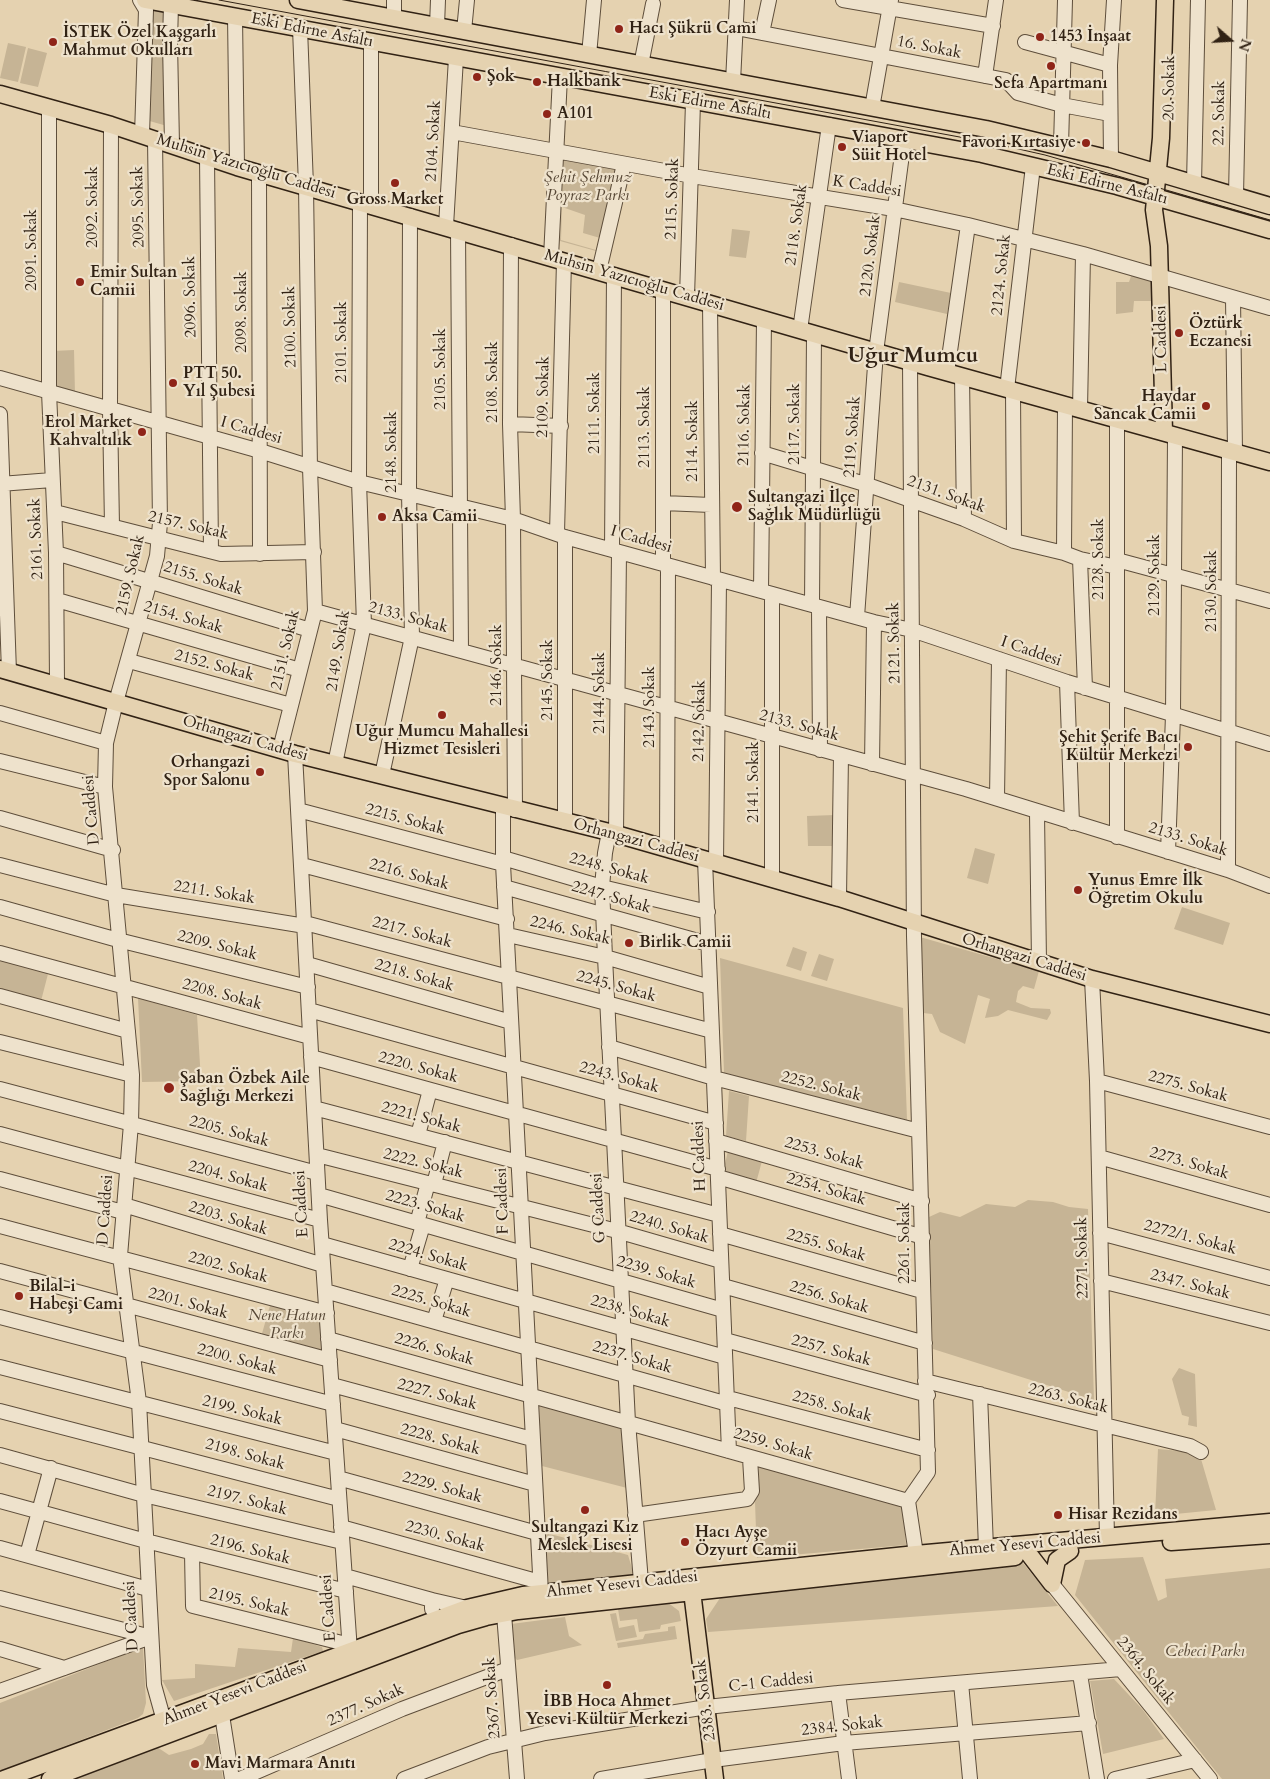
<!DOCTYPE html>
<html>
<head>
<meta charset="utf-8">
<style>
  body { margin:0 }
  #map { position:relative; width:1270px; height:1779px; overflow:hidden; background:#e5d2b0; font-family:Cardo,serif }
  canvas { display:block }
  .north { position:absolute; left:1205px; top:15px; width:50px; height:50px; -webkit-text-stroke:4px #eee2cc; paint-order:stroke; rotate:109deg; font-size:14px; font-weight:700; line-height:20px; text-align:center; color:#312214 }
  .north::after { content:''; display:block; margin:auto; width:18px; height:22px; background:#312214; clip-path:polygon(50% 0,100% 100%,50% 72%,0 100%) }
</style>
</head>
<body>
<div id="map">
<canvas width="1270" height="1779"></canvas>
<div class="north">N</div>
</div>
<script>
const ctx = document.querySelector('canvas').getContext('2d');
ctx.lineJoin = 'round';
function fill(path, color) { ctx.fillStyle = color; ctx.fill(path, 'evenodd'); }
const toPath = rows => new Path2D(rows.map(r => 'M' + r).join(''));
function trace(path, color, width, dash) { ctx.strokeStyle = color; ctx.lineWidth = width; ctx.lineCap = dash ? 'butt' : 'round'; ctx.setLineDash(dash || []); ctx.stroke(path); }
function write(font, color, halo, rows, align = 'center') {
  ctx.font = font + ' Cardo,serif'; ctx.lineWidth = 4.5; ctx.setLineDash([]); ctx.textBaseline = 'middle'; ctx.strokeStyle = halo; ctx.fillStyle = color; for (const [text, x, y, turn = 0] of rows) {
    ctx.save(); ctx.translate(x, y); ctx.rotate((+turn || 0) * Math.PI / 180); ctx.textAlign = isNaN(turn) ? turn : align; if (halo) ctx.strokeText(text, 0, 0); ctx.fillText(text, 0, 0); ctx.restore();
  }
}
const green = toPath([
  [149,6,167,9,167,126,146,120],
  [8,43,26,47,18,82,0,78],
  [28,48,47,53,38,87,20,83],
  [564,157,620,167,596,251,560,241],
  [562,207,585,215,583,233,600,238,596,250,561,240],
  [732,229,750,231,746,258,729,256],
  [1131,276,1152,279,1153,301,1134,301,1133,312,1116,314,1116,282,1129,282],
  [899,282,951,293,947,314,895,302],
  [74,350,75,394,55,389,53,351],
  [835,815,836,846,808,846,807,816],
  [975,848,995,854,988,884,967,878],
  [1182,907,1230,923,1223,945,1174,929],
  [920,937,1039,971,1034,989,1023,986,1018,991,1016,1002,1031,1008,1050,1009,1051,1013,1047,1020,1008,1010,998,1016,985,1018,990,999,978,995,965,1044,940,1032,932,1014,923,1013],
  [793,947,807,952,801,971,786,966],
  [819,954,834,959,827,981,811,976],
  [0,957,49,970,41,1001,0,990],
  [720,958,903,1008,907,1120,724,1073],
  [138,998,197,1015,201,1081,142,1082],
  [729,1091,749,1096,746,1141,726,1136],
  [728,1151,762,1161,756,1183,723,1172],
  [1028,1200,1053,1202,1069,1207,1088,1209,1094,1400,933,1349,929,1217,940,1212,960,1217,986,1204,1015,1207],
  [271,1302,322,1315,326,1354,261,1337],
  [1179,1368,1195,1374,1197,1427,1188,1425,1189,1417,1182,1415,1172,1379],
  [539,1403,621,1428,627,1488,542,1466],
  [1158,1449,1191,1452,1201,1459,1216,1510,1155,1516],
  [759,1465,903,1506,906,1545,757,1558,755,1502],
  [543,1532,628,1555,634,1575,549,1588],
  [1143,1557,1158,1601,1167,1597,1165,1579,1270,1568,1270,1779,1222,1779,1075,1595,1085,1560],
  [1023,1563,1058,1606,708,1632,706,1619,722,1595],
  [667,1602,679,1611,681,1621,661,1625,660,1629,639,1632,637,1619,620,1621,618,1609],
  [616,1613,619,1628,634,1625,637,1637,616,1641,610,1614],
  [565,1617,569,1636,582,1645,517,1660,514,1657,511,1624],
  [675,1626,677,1639,618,1648,617,1643,643,1639,645,1634,668,1631,668,1627],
  [293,1638,322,1647,323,1651,174,1701,162,1680,195,1678,195,1664,235,1667,238,1648,291,1652],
  [143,1647,146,1703,143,1714,138,1718,0,1771,0,1703],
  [1114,1679,1143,1710,1164,1739,1103,1754,1090,1681],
  [209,1734,216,1734,223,1779,73,1779,157,1747,169,1755,191,1749,203,1744]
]);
const minor = toPath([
  [140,0,146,10,142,135],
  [843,0,993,26],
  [171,5,170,42,172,145],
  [235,16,237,167],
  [394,18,394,0],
  [437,26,438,0],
  [736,28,1006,80,1018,93,1062,105,1110,114],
  [464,31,467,0],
  [762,33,769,0],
  [371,42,371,205],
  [1025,42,1110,65],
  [589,55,594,0],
  [641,65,653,4],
  [985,76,996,0],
  [733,82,737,0],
  [49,108,49,392,56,553,57,684],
  [872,108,891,0],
  [111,125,110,410,112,526],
  [452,132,692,176,894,209,968,225,1083,254,1270,308],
  [155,139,160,523,157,556,116,702,106,743,105,787,132,1075,131,1124,120,1256,139,1402,154,1685,164,1721],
  [1061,146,1065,0],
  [207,157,211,551],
  [1111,159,1110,65,1114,0],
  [259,173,260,554],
  [1194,184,1198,0],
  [1236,196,1240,0],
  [446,226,456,58],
  [458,230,461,651],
  [511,245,510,424,513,519,515,810],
  [551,257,560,77],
  [599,271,624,164],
  [663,290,663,564],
  [687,297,693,102],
  [1233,298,1235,452],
  [710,304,713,578],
  [800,330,829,125],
  [910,361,914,936,928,1472,908,1501,916,1554],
  [947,372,968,225],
  [962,376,964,519],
  [0,378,260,451,359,482,513,519,565,537,645,559,874,622,912,630,1067,682,1270,744],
  [1007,389,1033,166],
  [1013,390,1014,541],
  [1080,409,1083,254],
  [0,414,9,672],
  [510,424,561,426],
  [762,453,868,485,964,519,1014,541,1064,553,1080,559,1117,567],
  [0,484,52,480],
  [663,503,711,505],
  [55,512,221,554,314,552],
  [557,533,564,261],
  [612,550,614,275],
  [56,553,310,630],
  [1064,553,1065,405],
  [1080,559,1085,688],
  [1117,560,1270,601],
  [761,591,764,319],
  [57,600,300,670],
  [812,605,814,334],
  [819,607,820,750],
  [315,611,966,789,1228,870,1270,886],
  [857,617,876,352,904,139],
  [129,661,291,705],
  [1067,682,1072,823],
  [0,713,106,743],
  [280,749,315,611,310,468,306,186,300,28],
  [295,754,320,1220,350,1651],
  [0,761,105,787],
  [335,764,364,624,359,482,360,201],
  [872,764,874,622],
  [382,775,412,637,409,493,410,216],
  [997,798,999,659],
  [503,807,503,864,541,1593],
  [298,810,503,864],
  [1037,813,1039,962],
  [0,818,113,850],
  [565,822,565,537],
  [609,832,605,853,602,887,605,957,628,1422,641,1582],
  [616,834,619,552],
  [1117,837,1117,419],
  [667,849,668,566],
  [1168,852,1173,715,1175,436],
  [503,858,602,887,708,912],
  [705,860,729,1451],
  [716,863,719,580],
  [0,865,116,895,305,926],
  [302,865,507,919],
  [1228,870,1229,451],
  [772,879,772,594],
  [504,887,709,944],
  [839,898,841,755],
  [0,907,118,940,308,987],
  [305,923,712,1031],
  [508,935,605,957,710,987],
  [0,953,310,1037],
  [307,964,511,1022],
  [1092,979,1097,1081,1107,1537],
  [0,996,128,1031],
  [309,1010,716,1123],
  [0,1042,132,1075],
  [609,1047,714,1078,919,1131],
  [311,1057,718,1169],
  [1097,1081,1270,1127],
  [0,1089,317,1173],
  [314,1108,719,1215],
  [0,1134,320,1220],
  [418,1135,430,1090],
  [716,1141,922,1201],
  [317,1155,617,1231,721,1261],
  [1099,1157,1270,1205],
  [718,1177,923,1237],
  [0,1179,123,1212],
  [434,1184,445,1142],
  [319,1195,723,1310],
  [124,1205,323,1265],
  [417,1223,428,1183],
  [0,1226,327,1313],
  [1100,1233,1270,1278],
  [720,1234,922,1291],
  [322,1244,725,1357],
  [410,1269,423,1225],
  [0,1271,330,1360],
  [1101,1281,1270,1323],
  [723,1286,925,1343],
  [325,1291,728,1404],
  [0,1317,333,1404],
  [434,1321,447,1279],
  [328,1339,908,1501],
  [725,1340,928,1395],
  [0,1367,336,1453],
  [925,1381,1190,1446,1201,1452],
  [332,1385,532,1439],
  [980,1394,986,1548],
  [728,1398,928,1450],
  [0,1411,339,1499],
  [335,1429,535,1484],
  [0,1455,144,1495,342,1542],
  [338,1478,537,1533],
  [0,1501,146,1541,346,1591],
  [635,1515,747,1499,752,1491,750,1458],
  [341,1527,540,1582],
  [0,1548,148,1589],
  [192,1553,193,1606,350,1645],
  [27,1555,51,1468],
  [345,1576,432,1600],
  [1052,1584,1210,1779],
  [0,1598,151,1637],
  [432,1609,432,1600,467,1608],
  [504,1614,517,1779],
  [0,1649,64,1668],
  [1080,1674,1097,1779],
  [961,1683,970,1779],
  [0,1691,151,1637],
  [838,1693,849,1779],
  [222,1715,232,1779],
  [240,1779,402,1709,508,1669],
  [404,1779,488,1747,545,1733,707,1707,838,1693,1121,1669],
  [601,1779,713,1760,844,1743,1089,1723],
  [1115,1779,1195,1760]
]);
const major = toPath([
  [145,0,982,154,1117,186,1270,230],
  [298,0,986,129,1111,159,1270,206],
  [0,94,111,125,237,167,928,367,1270,462],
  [1164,432,1159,246,1154,210,1161,138,1165,0],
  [0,669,295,754,609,832,839,898,1092,979,1270,1024],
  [1171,1542,1270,1535],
  [1022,1545,1052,1584],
  [691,1583,715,1779],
  [1052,1584,1057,1560,1070,1551],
  [4,1779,467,1608,523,1595,916,1554,1270,1522],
  [50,1779,458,1625,486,1617,518,1611,1015,1557]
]);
const tram = toPath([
  [219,0,992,143,1045,155,1270,220]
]);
const markers = [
  [619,29,5,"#8f2418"],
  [1040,37,5,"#8f2418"],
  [53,42,5,"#8f2418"],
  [1051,66,5,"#8f2418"],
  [477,77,5,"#8f2418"],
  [537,82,5,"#8f2418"],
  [547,114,5,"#8f2418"],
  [1086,143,5,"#8f2418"],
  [842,147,5,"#8f2418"],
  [395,183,5,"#8f2418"],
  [80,282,5,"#8f2418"],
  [1179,333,5,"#8f2418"],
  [173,383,5,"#8f2418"],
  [1206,406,5,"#8f2418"],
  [142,432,5,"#8f2418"],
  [737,507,6,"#8f2418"],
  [382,517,5,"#8f2418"],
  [442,715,5,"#8f2418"],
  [1188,747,5,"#8f2418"],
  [260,772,5,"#8f2418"],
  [1078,890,5,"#8f2418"],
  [629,943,5,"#8f2418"],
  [169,1088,6,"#8f2418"],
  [19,1296,5,"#8f2418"],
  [585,1510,5,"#8f2418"],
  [1058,1515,5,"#8f2418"],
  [685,1542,5,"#8f2418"],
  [607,1685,5,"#8f2418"],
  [195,1764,5,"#8f2418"]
];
const poiNames = [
  ["Hacı Şükrü Cami",629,29],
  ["İSTEK Özel Kaşgarlı",63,33],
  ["Mahmut Okulları",63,51],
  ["1453 İnşaat",1050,37],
  ["Şok",487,77],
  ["Halkbank",547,82],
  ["Sefa Apartmanı",1051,84,"center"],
  ["A101",557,114],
  ["Viaport",852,138],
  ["Süit Hotel",852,156],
  ["Favori Kırtasiye",1076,143,"right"],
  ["Gross Market",395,200,"center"],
  ["Emir Sultan",90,273],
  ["Camii",90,291],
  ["Öztürk",1189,324],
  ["Eczanesi",1189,342],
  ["PTT 50.",183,374],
  ["Yıl Şubesi",183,392],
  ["Haydar",1196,397,"right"],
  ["Sancak Camii",1196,415,"right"],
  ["Erol Market",132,423,"right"],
  ["Kahvaltılık",132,441,"right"],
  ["Sultangazi İlçe",748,498],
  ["Sağlık Müdürlüğü",748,516],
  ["Aksa Camii",392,517],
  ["Uğur Mumcu Mahallesi",442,732,"center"],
  ["Hizmet Tesisleri",442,750,"center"],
  ["Şehit Şerife Bacı",1178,738,"right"],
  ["Kültür Merkezi",1178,756,"right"],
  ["Orhangazi",250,763,"right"],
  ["Spor Salonu",250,781,"right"],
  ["Yunus Emre İlk",1088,881],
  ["Öğretim Okulu",1088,899],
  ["Birlik Camii",639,943],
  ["Şaban Özbek Aile",180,1079],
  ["Sağlığı Merkezi",180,1097],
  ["Bilal-i",29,1287],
  ["Habeşi Cami",29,1305],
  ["Hisar Rezidans",1068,1515],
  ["Sultangazi Kız",585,1528,"center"],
  ["Meslek Lisesi",585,1546,"center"],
  ["Hacı Ayşe",695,1533],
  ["Özyurt Camii",695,1551],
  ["İBB Hoca Ahmet",607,1702,"center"],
  ["Yesevi Kültür Merkezi",607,1720,"center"],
  ["Mavi Marmara Anıtı",205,1764]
];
const streetNames = [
  ["Eski Edirne Asfaltı",312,31,11],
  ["16. Sokak",929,48,11],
  ["20. Sokak",1170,88,-89],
  ["Eski Edirne Asfaltı",710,104,10],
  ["22. Sokak",1220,113,-89],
  ["2104. Sokak",434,141,-87],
  ["Muhsin Yazıcıoğlu Caddesi",246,167,17],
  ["Eski Edirne Asfaltı",1107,185,14],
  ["K Caddesi",867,187,9],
  ["2115. Sokak",673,199,-88],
  ["2092. Sokak",93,207,-90],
  ["2095. Sokak",139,207,-91],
  ["2118. Sokak",797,225,-82],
  ["2091. Sokak",32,250,-90],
  ["2120. Sokak",871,256,-83],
  ["2124. Sokak",1002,275,-84],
  ["Muhsin Yazıcıoğlu Caddesi",634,281,16],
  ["2096. Sokak",191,297,-91],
  ["2098. Sokak",242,312,-90],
  ["2100. Sokak",291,327,-91],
  ["L Caddesi",1162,339,-91],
  ["2101. Sokak",342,342,-90],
  ["2105. Sokak",441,369,-90],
  ["2108. Sokak",493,382,-90],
  ["2109. Sokak",544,397,-89],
  ["2111. Sokak",595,413,-90],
  ["2117. Sokak",795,424,-90],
  ["2116. Sokak",745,425,-89],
  ["2113. Sokak",645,427,-90],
  ["I Caddesi",251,431,16],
  ["2119. Sokak",853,437,-86],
  ["2114. Sokak",693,441,-90],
  ["2148. Sokak",392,452,-90],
  ["2131. Sokak",946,495,20],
  ["2157. Sokak",188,526,13],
  ["2161. Sokak",37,539,-92],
  ["I Caddesi",641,540,16],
  ["2128. Sokak",1099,559,-90],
  ["2159. Sokak",131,575,-77],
  ["2129. Sokak",1155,575,-90],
  ["2155. Sokak",203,579,17],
  ["2130. Sokak",1212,591,-90],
  ["2154. Sokak",183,618,16],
  ["2133. Sokak",408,618,15],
  ["2121. Sokak",895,643,-91],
  ["2151. Sokak",286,650,-77],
  ["2149. Sokak",339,651,-81],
  ["I Caddesi",1031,652,19],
  ["2146. Sokak",497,665,-90],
  ["2152. Sokak",214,666,15],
  ["2145. Sokak",548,680,-90],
  ["2144. Sokak",600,693,-90],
  ["2143. Sokak",650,707,-90],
  ["2142. Sokak",700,721,-89],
  ["2133. Sokak",799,726,15],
  ["Orhangazi Caddesi",245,739,16],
  ["2141. Sokak",754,782,-90],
  ["D Caddesi",92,810,-95],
  ["2215. Sokak",405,820,15],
  ["2133. Sokak",1188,840,17],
  ["Orhangazi Caddesi",636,841,15],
  ["2248. Sokak",609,869,15],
  ["2216. Sokak",409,875,15],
  ["2211. Sokak",214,893,9],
  ["2247. Sokak",611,898,16],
  ["2246. Sokak",570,931,13],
  ["2217. Sokak",412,933,15],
  ["2209. Sokak",217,946,14],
  ["Orhangazi Caddesi",1024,958,17],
  ["2218. Sokak",414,976,16],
  ["2245. Sokak",616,987,15],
  ["2208. Sokak",222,995,15],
  ["2220. Sokak",418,1068,15],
  ["2243. Sokak",619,1078,15],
  ["2252. Sokak",821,1087,14],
  ["2275. Sokak",1188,1087,15],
  ["2221. Sokak",421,1118,15],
  ["2205. Sokak",229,1132,15],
  ["2253. Sokak",824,1154,16],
  ["H Caddesi",700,1156,-92],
  ["2222. Sokak",423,1164,14],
  ["2273. Sokak",1189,1164,16],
  ["2204. Sokak",228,1177,15],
  ["2254. Sokak",826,1190,16],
  ["F Caddesi",503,1201,-92],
  ["E Caddesi",302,1204,-93],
  ["2223. Sokak",425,1207,16],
  ["G Caddesi",599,1208,-93],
  ["D Caddesi",106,1210,-86],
  ["2203. Sokak",228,1219,17],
  ["2240. Sokak",669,1228,16],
  ["2272/1. Sokak",1190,1238,15],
  ["2261. Sokak",905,1243,-90],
  ["2255. Sokak",826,1246,16],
  ["2224. Sokak",428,1256,16],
  ["2271. Sokak",1083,1258,-91],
  ["2202. Sokak",228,1268,15],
  ["2239. Sokak",656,1273,16],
  ["2347. Sokak",1190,1285,14],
  ["2256. Sokak",829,1298,16],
  ["2225. Sokak",431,1302,16],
  ["2201. Sokak",188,1304,15],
  ["2238. Sokak",630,1312,16],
  ["2226. Sokak",434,1350,16],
  ["2257. Sokak",831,1351,15],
  ["2237. Sokak",632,1358,16],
  ["2200. Sokak",237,1360,15],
  ["2227. Sokak",437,1395,15],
  ["2263. Sokak",1068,1399,14],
  ["2258. Sokak",832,1407,15],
  ["2199. Sokak",242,1411,14],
  ["2228. Sokak",440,1440,15],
  ["2259. Sokak",773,1445,16],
  ["2198. Sokak",245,1455,15],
  ["2229. Sokak",442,1488,15],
  ["2197. Sokak",247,1501,14],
  ["2230. Sokak",445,1537,15],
  ["Ahmet Yesevi Caddesi",1025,1545,-5],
  ["2196. Sokak",250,1550,14],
  ["Ahmet Yesevi Caddesi",622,1585,-6],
  ["2195. Sokak",249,1603,13],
  ["E Caddesi",329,1608,-94],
  ["D Caddesi",132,1616,-93],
  ["2364. Sokak",1145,1671,51],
  ["C-1 Caddesi",771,1683,-6],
  ["Ahmet Yesevi Caddesi",235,1694,-21],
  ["2367. Sokak",493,1698,-94],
  ["2383. Sokak",706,1700,-97],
  ["2377. Sokak",366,1706,-24],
  ["2384. Sokak",842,1727,-6]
];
const parkNames = [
  ["Şehit Şehmuz",588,178],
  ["Poyraz Parkı",588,196],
  ["Nene Hatun",287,1316],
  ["Parkı",287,1334],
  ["Cebeci Parkı",1205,1652]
];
const districtNames = [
  ["Uğur Mumcu",913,357]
];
fill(green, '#c6b495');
trace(minor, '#5e4e3b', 16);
trace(major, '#312214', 19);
trace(minor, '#eee2cc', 14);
trace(major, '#e5d2b0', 16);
trace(tram, '#312214', 1);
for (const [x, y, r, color] of markers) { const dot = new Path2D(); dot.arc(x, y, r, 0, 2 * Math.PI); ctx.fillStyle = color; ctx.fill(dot); trace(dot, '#eee2cc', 2); }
write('bold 16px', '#312214', '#eee2cc', poiNames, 'left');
write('16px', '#312214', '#eee2cc', streetNames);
write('italic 16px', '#564634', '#eee2cc', parkNames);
write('bold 21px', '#312214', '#eee2cc', districtNames);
</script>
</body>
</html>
